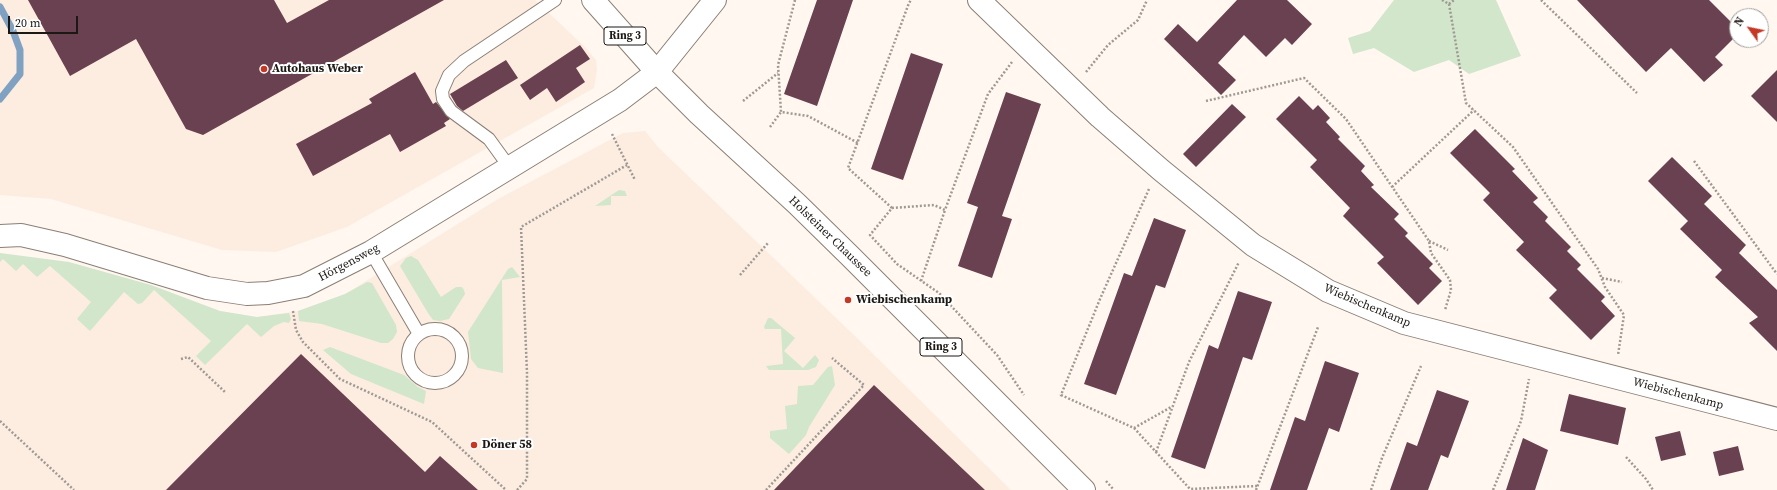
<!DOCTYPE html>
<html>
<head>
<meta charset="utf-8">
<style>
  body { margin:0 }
  #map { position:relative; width:1777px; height:490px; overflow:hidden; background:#fff7f0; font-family:"Source Serif 4",serif }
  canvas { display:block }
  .north { position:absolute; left:1729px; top:8px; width:40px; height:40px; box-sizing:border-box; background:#fff; border:1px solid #a4a3a1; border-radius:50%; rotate:303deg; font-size:11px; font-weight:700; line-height:16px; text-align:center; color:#1c1814 }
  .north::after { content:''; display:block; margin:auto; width:14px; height:18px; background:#c43825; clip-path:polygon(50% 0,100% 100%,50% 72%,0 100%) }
  .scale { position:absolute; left:8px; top:16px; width:70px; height:18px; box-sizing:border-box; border:2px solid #1c1814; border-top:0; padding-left:5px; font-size:12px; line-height:14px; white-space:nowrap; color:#1c1814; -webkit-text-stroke:3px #fff; paint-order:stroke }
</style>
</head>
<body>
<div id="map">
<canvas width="1777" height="490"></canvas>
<div class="north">N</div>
<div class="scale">20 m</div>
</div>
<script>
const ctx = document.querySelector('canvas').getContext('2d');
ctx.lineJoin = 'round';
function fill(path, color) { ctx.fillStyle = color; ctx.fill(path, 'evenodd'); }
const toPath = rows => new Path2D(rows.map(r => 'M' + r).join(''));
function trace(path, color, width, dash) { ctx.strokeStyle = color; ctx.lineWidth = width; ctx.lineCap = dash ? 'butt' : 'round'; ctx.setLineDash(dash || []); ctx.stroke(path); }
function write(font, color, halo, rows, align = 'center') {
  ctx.font = font + ' "Source Serif 4",serif'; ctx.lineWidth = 4; ctx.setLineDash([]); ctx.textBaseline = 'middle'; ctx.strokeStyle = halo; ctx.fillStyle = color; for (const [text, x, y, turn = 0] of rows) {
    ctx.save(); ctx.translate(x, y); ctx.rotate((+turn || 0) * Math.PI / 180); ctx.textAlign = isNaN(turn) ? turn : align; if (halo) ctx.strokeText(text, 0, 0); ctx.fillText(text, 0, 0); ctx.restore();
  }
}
const built = toPath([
  [0,0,535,0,585,47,596,60,597,69,594,88,347,227,276,252,222,250,51,199,0,195],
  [645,131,658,147,859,340,1011,490,0,490,0,254,69,264,220,311,257,317,298,311,345,294,498,199,623,133]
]);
const green = toPath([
  [1394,0,1496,0,1521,56,1469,74,1449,60,1414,72,1374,48,1353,54,1348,38,1370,31],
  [619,190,625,191,627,196,611,196,611,205,595,206],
  [0,253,69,262,151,285,220,311,257,317,289,313,291,319,289,323,284,322,274,326,261,337,247,324,205,365,196,356,211,341,154,290,142,303,138,304,124,292,90,331,77,319,91,302,50,266,37,277,23,264,16,271,3,259,0,262],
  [411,256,418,260,441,297,456,287,462,287,464,290,465,294,449,319,440,321,433,320,428,313,400,266,406,258],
  [512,267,520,277,502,280,503,373,478,368,471,359,468,332,508,269],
  [367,282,372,283,396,325,397,332,393,339,388,343,381,343,322,324,299,321,298,311,345,294],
  [768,318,771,318,795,338,784,351,803,368,815,355,819,360,816,367,808,370,769,370,766,366,783,364,781,329,765,329,764,327],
  [330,347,404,375,418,387,426,391,424,404,351,374,323,350],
  [832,366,835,385,809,427,806,435,789,454,770,438,770,431,787,429,785,406,797,404,798,386,813,385,828,367]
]);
const stream = toPath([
  [0,7,13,31,20,50,20,74,0,99]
]);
const building = toPath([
  [28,0,274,0,287,23,329,0,444,0,203,135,186,129,136,39,70,76],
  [817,0,853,0,817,106,784,94],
  [1237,0,1287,0,1312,24,1292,45,1285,38,1266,57,1244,35,1218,63,1236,80,1221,95,1164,39,1178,24,1197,42],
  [1577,0,1709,0,1737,28,1737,35,1715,57,1723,65,1704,82,1671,48,1646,72],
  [580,45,590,59,576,68,585,82,556,102,547,88,530,100,520,85],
  [911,53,943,64,903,180,871,169],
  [506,60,518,78,463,111,457,106,450,94],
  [1777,70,1777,122,1751,96],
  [415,72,433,104,436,102,450,119,444,123,446,126,400,152,390,134,313,176,296,144,372,103,369,99],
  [1006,92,1041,104,1002,216,1012,219,992,278,958,266,978,207,967,203],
  [1299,96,1313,110,1318,105,1330,118,1326,122,1340,137,1338,139,1365,166,1361,171,1374,185,1371,187,1399,214,1394,219,1408,233,1405,236,1433,264,1429,268,1442,281,1418,305,1377,263,1384,257,1343,216,1350,208,1310,167,1317,160,1276,119],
  [1232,104,1246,117,1196,167,1183,154],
  [1475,129,1515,169,1512,171,1538,198,1533,202,1548,217,1545,221,1571,247,1567,251,1581,265,1577,269,1605,297,1601,301,1615,316,1591,340,1549,298,1557,290,1516,250,1524,242,1483,200,1490,193,1450,153],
  [1672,157,1712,196,1704,204,1746,245,1739,253,1777,290,1777,351,1749,323,1758,317,1715,277,1722,270,1680,229,1688,221,1648,181],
  [1154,218,1186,230,1165,288,1156,285,1116,395,1084,384,1124,273,1132,276],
  [1238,291,1272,302,1252,360,1243,357,1205,469,1171,457,1209,345,1218,349],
  [301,354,425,472,440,456,478,490,166,490],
  [1325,361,1359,373,1339,432,1329,428,1307,490,1270,490,1295,417,1305,421],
  [874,385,985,490,774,490],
  [1437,390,1469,401,1448,458,1441,455,1428,490,1390,490,1407,442,1417,446],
  [1569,394,1626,408,1618,445,1560,431],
  [1680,431,1686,455,1661,461,1655,437],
  [1523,438,1548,450,1535,490,1506,490],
  [1738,446,1744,470,1719,476,1713,452]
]);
const path = toPath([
  [795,0,778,65,781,112,808,116,858,143],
  [1442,0,1449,4,1466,103,1513,147,1598,269,1605,287,1624,315,1618,355],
  [1541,0,1637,93],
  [1449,4,1454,0],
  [1012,62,988,94,945,210,934,205,892,208,870,235,897,264,939,293,997,355,1024,395],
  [1086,72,1108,45,1138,20,1147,0],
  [743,101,778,73],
  [1206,101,1304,78,1346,119,1429,241,1431,253,1450,280,1451,290,1445,310],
  [770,127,781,112],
  [612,134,635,180],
  [1694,161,1777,274],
  [1392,187,1474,110],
  [1149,189,1100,299,1061,395,1134,428,1173,406],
  [892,208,848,168,909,3,911,0],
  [1429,241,1448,250],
  [740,275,768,243],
  [1602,278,1622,282],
  [921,281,945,210],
  [293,311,296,330,303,342,340,379,432,422,506,490],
  [181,359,188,357,226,393],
  [0,421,74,490],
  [1134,428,1190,489,1257,486],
  [1156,452,1189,362,1239,262],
  [1626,457,1646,479,1653,490],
  [1106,481,1114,490],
  [517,490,527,479,527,373,521,227,627,165],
  [766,490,864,385,832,358],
  [1256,490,1318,327],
  [1371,490,1382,458,1421,366],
  [1493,490,1521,421,1529,379]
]);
const lane = toPath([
  [510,168,489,139,451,111,443,99,442,91,449,75,464,61,555,0],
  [371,252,419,334],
  '408 356a27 27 0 1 1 54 0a27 27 0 1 1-54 0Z'
]);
const street = toPath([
  [979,0,1100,117,1161,170,1253,245,1328,291,1404,323,1777,419],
  [0,236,21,235,65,245,207,288,247,294,268,293,304,286,371,252,620,100,657,72,715,0]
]);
const primary = toPath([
  [593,0,657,72,699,114,797,204,850,256,1084,490]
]);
const markers = [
  [264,69,4,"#c43825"],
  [848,300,4,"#c43825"],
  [474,445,4,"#c43825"]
];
const shields = [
  [625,36,42],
  [941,347,42]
];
const shieldNames = [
  ["Ring 3",625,36],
  ["Ring 3",941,347]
];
const poiNames = [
  ["Autohaus Weber",272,69],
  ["Wiebischenkamp",856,300],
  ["Döner 58",482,445]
];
const streetNames = [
  ["Holsteiner Chaussee",830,237,44],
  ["Hörgensweg",349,263,-28],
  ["Wiebischenkamp",1367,306,23],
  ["Wiebischenkamp",1678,394,15]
];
fill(built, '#fcede0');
fill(green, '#d1e6cb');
trace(stream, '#81a1c2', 7);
fill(building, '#6a4150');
trace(lane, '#8b7f75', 14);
trace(street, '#8b7f75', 24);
trace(primary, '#8b7f75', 24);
trace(path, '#9f9993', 2.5, [2, 2]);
trace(lane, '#fff', 12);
trace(street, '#fff', 22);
trace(primary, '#fff', 22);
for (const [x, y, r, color] of markers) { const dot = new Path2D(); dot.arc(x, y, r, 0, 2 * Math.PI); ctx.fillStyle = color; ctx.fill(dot); trace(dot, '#fff', 1.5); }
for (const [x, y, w] of shields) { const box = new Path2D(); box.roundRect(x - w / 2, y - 9, w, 18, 3); ctx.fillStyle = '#fff'; ctx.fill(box); trace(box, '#1c1814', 1); }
write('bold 11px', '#1c1814', null, shieldNames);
write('bold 12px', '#1c1814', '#fff', poiNames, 'left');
write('12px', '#1c1814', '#fff', streetNames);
</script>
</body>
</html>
